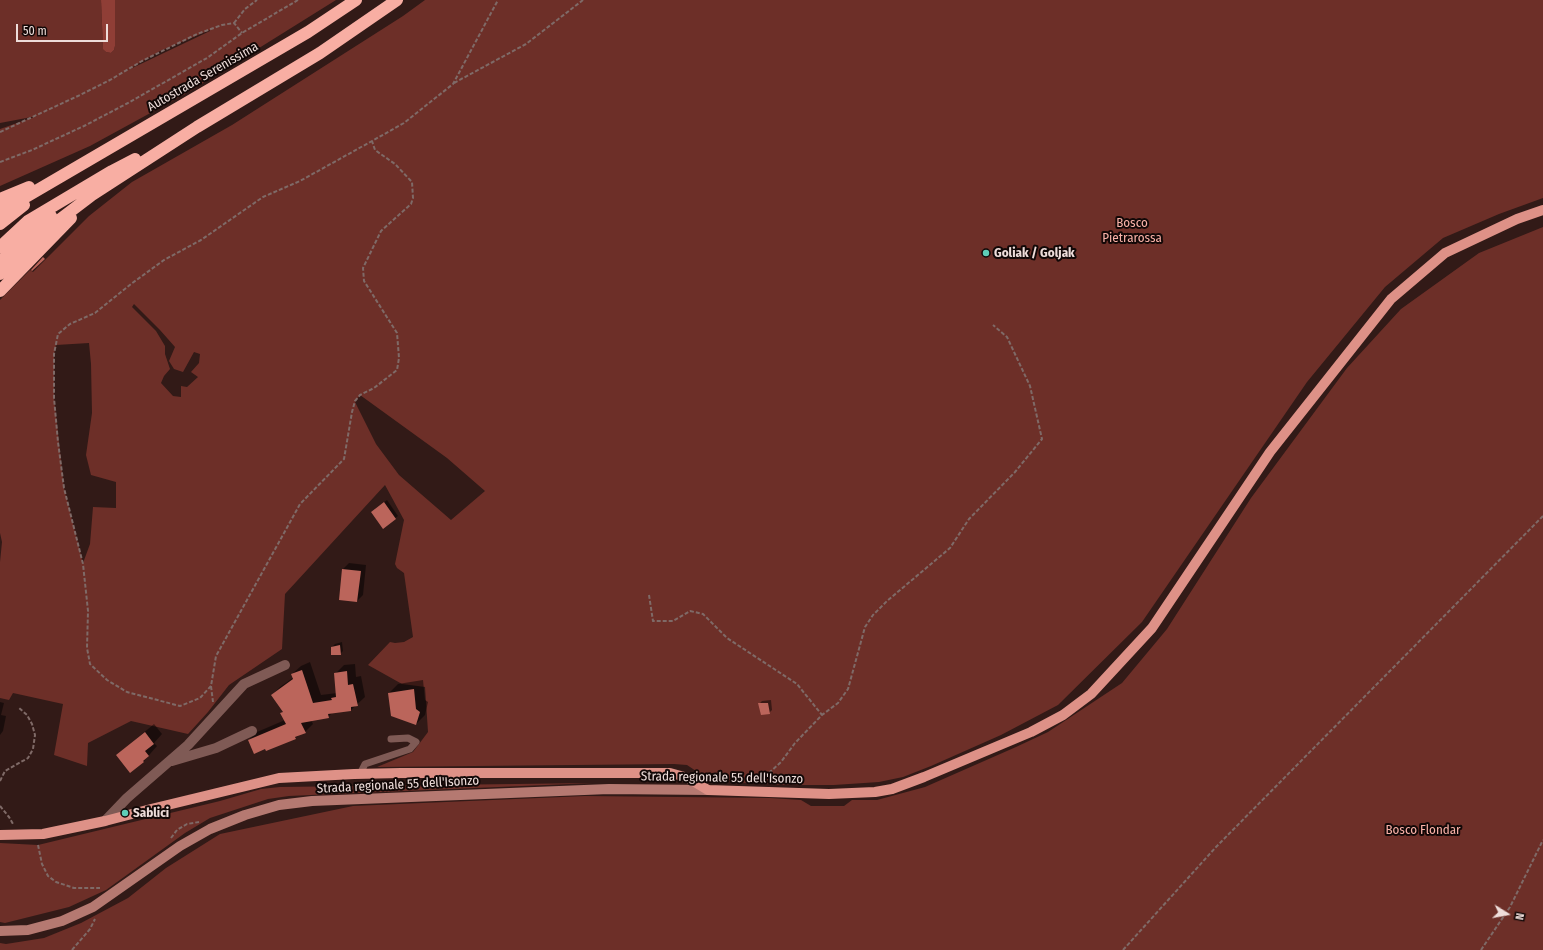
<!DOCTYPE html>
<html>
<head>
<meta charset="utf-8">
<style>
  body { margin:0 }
  #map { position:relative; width:1543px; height:950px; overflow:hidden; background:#321a17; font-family:"Fira Sans Condensed",sans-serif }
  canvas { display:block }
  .north { position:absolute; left:1487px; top:894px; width:40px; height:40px; -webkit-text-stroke:3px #120807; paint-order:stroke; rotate:101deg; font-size:11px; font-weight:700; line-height:16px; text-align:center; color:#eeddda }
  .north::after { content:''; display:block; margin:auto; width:14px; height:18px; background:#eeddda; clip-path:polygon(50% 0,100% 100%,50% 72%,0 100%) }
  .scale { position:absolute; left:16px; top:24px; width:92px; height:18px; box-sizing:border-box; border:2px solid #eeddda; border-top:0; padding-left:5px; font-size:12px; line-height:14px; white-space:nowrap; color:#eeddda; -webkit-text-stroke:3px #120807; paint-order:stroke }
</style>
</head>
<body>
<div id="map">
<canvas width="1543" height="950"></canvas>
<div class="north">N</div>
<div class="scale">50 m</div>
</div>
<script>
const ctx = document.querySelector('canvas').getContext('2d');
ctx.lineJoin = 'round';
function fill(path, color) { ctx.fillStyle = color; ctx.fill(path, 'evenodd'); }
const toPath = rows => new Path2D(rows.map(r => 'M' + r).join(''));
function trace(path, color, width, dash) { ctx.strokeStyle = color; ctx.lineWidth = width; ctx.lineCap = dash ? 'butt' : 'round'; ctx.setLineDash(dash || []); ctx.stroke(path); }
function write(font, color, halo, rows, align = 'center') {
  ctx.font = font + ' "Fira Sans Condensed",sans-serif'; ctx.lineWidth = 4; ctx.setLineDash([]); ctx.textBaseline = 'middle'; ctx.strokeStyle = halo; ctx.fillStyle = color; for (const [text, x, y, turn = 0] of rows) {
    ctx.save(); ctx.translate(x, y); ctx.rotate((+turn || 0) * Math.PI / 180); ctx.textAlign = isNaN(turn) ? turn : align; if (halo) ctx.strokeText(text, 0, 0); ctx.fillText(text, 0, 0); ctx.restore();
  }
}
const green = toPath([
  [0,0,101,0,103,48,106,52,111,53,114,50,115,46,115,0,336,0,187,93,90,146,0,186,0,129,37,116,0,123],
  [210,30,210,31,126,71,160,51],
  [425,0,1543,0,1543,198,1499,214,1443,238,1385,287,1307,382,1142,622,1058,705,1001,735,931,766,903,777,879,782,834,785,787,785,730,782,699,773,687,765,674,764,377,767,413,752,428,732,425,687,402,684,368,665,390,642,395,643,404,642,413,637,404,573,397,568,395,564,404,520,385,485,285,594,282,649,229,685,208,712,188,734,131,721,88,743,87,766,54,755,63,704,13,693,9,700,0,698,0,562,2,542,0,533,0,300,30,270,33,272,89,216,132,182,232,125,403,16],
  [134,304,160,330,175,347,169,361,174,369,183,372,194,352,200,354,199,363,191,372,198,377,187,387,181,386,181,397,173,396,161,383,164,376,170,369,165,354,165,346,156,331,132,307],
  [89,343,91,364,92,413,86,455,91,475,116,482,116,508,93,507,90,544,83,563,64,488,54,398,54,354,56,345],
  [360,395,447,458,485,491,451,520,399,475,376,444,355,402],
  [1543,227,1543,950,0,950,0,943,6,944,44,938,81,923,128,898,166,868,220,834,353,806,585,796,770,798,801,800,811,806,844,806,852,800,877,800,925,787,1016,747,1048,732,1122,683,1167,629,1251,498,1347,368,1401,309,1479,253],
  [593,783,333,794,289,796,268,799,210,818,185,833,106,890,69,907,5,923,0,922,0,843,38,845,220,801,261,789,280,787]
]);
const water = toPath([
  [101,0,115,0,115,46,114,50,111,53,106,52,103,49]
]);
const shadow = toPath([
  [387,500,398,516,383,527,375,509],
  [349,563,366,565,363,595,357,601,343,569],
  [342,642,343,651,340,654,332,647,335,644],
  [310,662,321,695,337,693,335,674,344,665,355,664,356,677,361,676,365,697,351,710,333,712,328,717,311,720,313,724,305,732,295,738,266,748,249,740,257,732,285,720,284,711,272,695,280,687,294,677,292,674,301,666],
  [423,680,425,700,428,702,425,715,416,724,389,693,398,684],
  [771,700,772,710,769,713,759,704,762,701],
  [0,702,4,703,1,715,6,716,3,731,0,735],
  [154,724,162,734,154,743,157,746,144,761,130,771,117,755]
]);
const building = toPath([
  [43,257,45,259,32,271,31,270],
  [384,502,396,519,383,529,371,512],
  [342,569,361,571,357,602,339,600],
  [340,645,341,655,331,655,331,647],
  [302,670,313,703,332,700,331,698,336,697,334,673,347,671,348,685,353,684,358,706,351,707,351,711,328,714,329,718,301,723,306,733,295,737,296,739,266,751,265,749,254,754,248,740,286,724,280,713,283,712,271,695,293,679,291,674],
  [414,689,416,709,420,712,416,725,391,716,388,693],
  [758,703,768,703,770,714,761,715],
  [145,732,154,744,145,751,149,756,143,761,144,762,130,773,116,755]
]);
const path = toPath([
  [234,23,245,9,257,0],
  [454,83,526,44,583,0],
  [0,132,80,95,110,80,142,61,197,34,222,25,234,23,242,33],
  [0,162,32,150,84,126,128,103,207,58,242,33,298,0],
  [649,595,653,621,673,621,690,611,703,614,727,638,797,684,822,715],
  [211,686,200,698,180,706,127,692,107,680,90,664,87,648,88,611,83,564,64,488,58,442,54,398,54,354,58,334,70,324,95,313,131,284,164,260,201,240,263,197,300,181,372,141],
  [213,702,211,686,216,656,300,504,344,459,352,412,355,401,360,395,374,388,397,370,399,358,397,333,364,281,363,268,381,231,411,204,413,198,412,182,395,164,375,150,372,141,404,123,453,84,498,0],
  [0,781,5,771,28,758,33,749,35,735,32,724,27,715,18,707],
  [760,781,781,762,795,743,822,715,838,703,848,689,865,627,873,615,887,601,950,548,969,519,1015,472,1042,439,1030,386,1007,337,993,325],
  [0,806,9,817,13,824],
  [171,838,177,830,187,824,199,822],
  [38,845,42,864,48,876,56,882,74,888,100,888],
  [72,950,90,929,95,919],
  [1123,950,1216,847,1543,516],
  [1481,950,1510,907,1543,840]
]);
const service = toPath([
  [360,774,365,764,410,749,416,742,408,738,391,739]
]);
const minor = toPath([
  [172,761,216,748,252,731],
  [105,821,127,798,188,745,244,684,285,665]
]);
const secondary = toPath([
  [0,931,28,930,62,921,93,907,180,846,210,829,245,815,279,805,312,801,609,789,708,790]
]);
const primary = toPath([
  [0,835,43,834,105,821,151,809,279,778,354,774,401,773,670,773,688,778,708,790,829,794,875,792,892,789,924,777,1031,732,1063,715,1091,694,1152,628,1270,452,1391,299,1445,253,1517,219,1543,210]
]);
const motorway = toPath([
  [0,199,29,187],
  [0,212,308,32,356,0],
  [0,224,24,205],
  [0,247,28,221,112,171,135,159],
  [0,262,33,229,51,216],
  [0,274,46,230,92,195,197,127,320,53,397,0],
  [0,291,71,218]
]);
const markers = [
  [986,253,4,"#5eceb7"],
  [125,813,4,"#5eceb7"]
];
const streetNames = [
  ["Autostrada Serenissima",203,77,-30],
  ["Strada regionale 55 dell'Isonzo",722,778,1],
  ["Strada regionale 55 dell'Isonzo",398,785,-3]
];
const parkNames = [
  ["Bosco",1132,223],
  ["Pietrarossa",1132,238],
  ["Bosco Flondar",1423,830]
];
const poiNames = [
  ["Goliak / Goljak",994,253],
  ["Sablici",133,813]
];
fill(green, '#6d2f28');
fill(water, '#8f3e36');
fill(shadow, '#0007');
fill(building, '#bb655b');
trace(path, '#7f6a67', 2, [4, 2]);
trace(service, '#7f5a55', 7);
trace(minor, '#7f5a55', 10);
trace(secondary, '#b57971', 10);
trace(primary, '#de9187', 10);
trace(motorway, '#f8aea3', 12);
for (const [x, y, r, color] of markers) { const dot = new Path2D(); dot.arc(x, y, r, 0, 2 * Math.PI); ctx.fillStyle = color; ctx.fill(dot); trace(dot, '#120807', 1.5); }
write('13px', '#eeddda', '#120807', streetNames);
write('13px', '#fab2a8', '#120807', parkNames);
write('bold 13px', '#eeddda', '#120807', poiNames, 'left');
</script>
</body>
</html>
